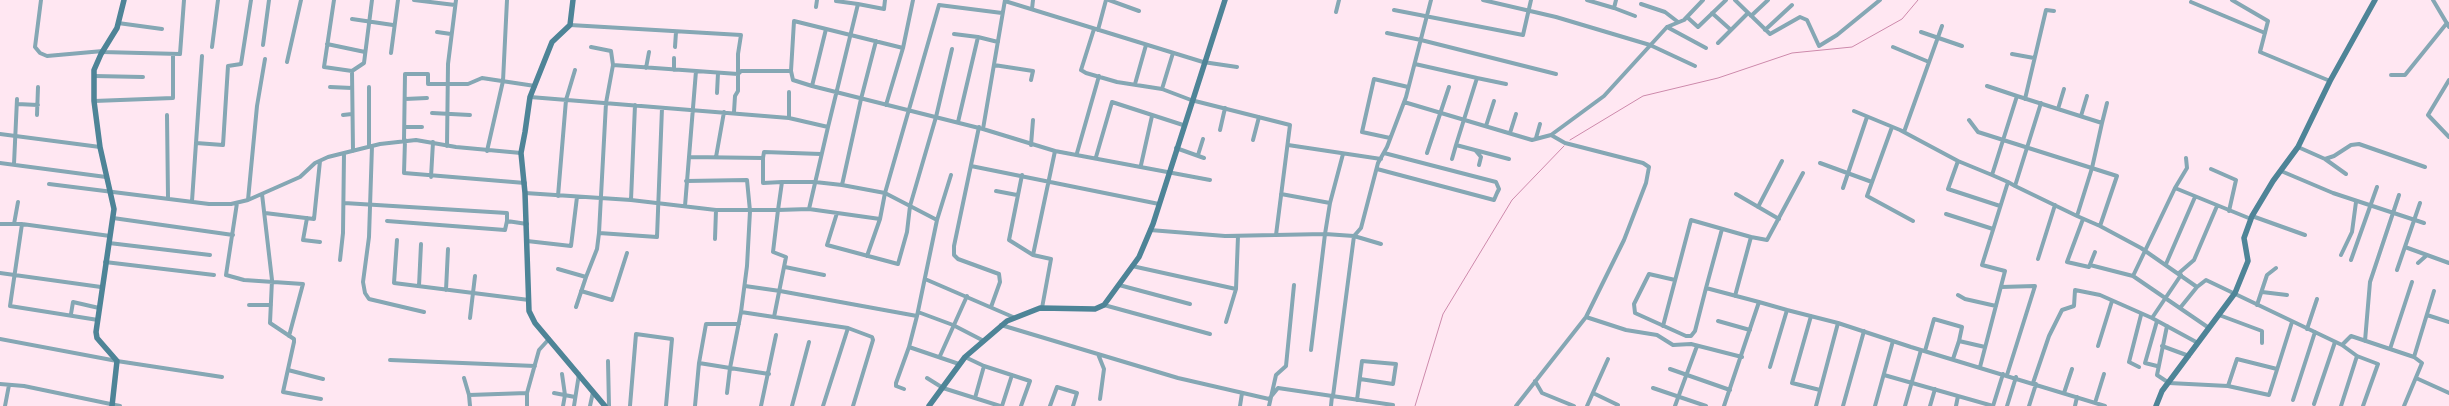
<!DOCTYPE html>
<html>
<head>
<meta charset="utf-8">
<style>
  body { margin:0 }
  canvas { display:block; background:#ffe7f2 }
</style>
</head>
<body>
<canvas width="2449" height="406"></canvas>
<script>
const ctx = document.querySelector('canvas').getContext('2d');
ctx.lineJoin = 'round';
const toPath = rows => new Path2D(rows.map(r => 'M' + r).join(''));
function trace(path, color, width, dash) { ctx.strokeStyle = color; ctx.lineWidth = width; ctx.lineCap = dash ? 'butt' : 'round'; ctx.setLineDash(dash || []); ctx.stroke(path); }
const stream = toPath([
  [1570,140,1643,96,1718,78,1792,53,1852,47,1902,19,1918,0],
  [1415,406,1443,314,1512,200,1564,146]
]);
const street = toPath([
  [41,0,35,47,40,53,47,56,103,51],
  [334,0,324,67,352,71],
  [414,0,455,5],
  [1109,0,1139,11],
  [1483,0,1556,17,1650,45,1695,66],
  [1587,0,1614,8,1616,0],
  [1735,0,1770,34,1800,17,1807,20,1819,46,1837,35,1880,0],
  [2232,0,2268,21,2260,52,2330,81],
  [2433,0,2449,27],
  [836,1,858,4],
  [1005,1,1203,62,1237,67],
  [2191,2,2265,33],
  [1641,4,1665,12,1678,22],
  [816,7,817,0],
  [1614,8,1635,16],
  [1032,9,1033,0],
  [1394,10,1523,35,1531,0],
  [1336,12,1339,0],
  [1712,13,1731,30],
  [1751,16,1768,0],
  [1687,17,1698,27,1726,0],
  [352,19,393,25],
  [118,23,162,29],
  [570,25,741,35,738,54,738,91,735,96,734,112],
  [1667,27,1706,48],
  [826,29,812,86,983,129,1005,0],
  [1094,29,1081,70,1086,73,1117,82,1162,89,1191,100,1290,125,1276,235],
  [1098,30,1106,0],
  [1765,30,1792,5],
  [437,32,451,34],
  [1921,32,1962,46],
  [1387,33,1421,40,1556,74],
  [954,34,978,37],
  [1718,43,1748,13],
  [327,44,365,52],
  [263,45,269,0],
  [212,47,218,0],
  [675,47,676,32],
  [1893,47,1929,62],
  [102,52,180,54,184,0],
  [391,53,398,0],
  [2012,54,2034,58],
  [287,62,301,0],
  [1415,64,1477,78,1456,145,1509,159],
  [613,65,738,74,741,71,791,71,794,21,903,48,913,0],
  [994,65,1033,71,1031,80],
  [646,68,649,52],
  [674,70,674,58],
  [791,71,793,80,812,86],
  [2391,75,2405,75,2447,23],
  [94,76,143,77],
  [1477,78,1506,84],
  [2449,80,2428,115,2449,137],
  [1135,84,1146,45],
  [1987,86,2017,96],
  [330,87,352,88],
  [369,87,369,146],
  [1162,89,1173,53],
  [789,92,789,118],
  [717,93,718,73],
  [530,97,789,118,828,127,858,4,884,9,885,0],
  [405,99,427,98],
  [2025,99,2046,10,2054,11],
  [94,101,173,98,173,54],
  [1404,102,1532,140,1551,135,1604,96,1667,27,1684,20,1703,0],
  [17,104,38,105],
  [886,105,903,48],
  [2058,109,2064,89],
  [1854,111,1900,130,1958,161],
  [432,113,470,115],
  [37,115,38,87],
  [167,115,168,198],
  [343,115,352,114],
  [2081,116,2087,96],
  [1969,120,1978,132,2117,176,2100,226,2141,248,2197,287,2206,280,2342,345,2351,336,2414,357,2434,291],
  [958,122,978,37,998,42],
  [2102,123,2107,103],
  [1486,126,1494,101],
  [406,127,422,127],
  [979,127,954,246,954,255,958,259,999,274,1000,282,991,307],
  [1892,127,1867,196,1913,221],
  [983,129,1055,151],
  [1220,130,1225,108],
  [1904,132,1942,26],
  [1510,133,1516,114],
  [0,134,100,147],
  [1390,138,1362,132,1374,79,1408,87],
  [1536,138,1540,124],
  [404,140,405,74,428,74,428,84,468,84,482,78,535,86],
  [405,140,404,173,525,183],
  [1253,140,1259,117],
  [196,143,223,145,228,66,241,64,251,0],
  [1031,145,1033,120],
  [1288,145,1381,159],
  [372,146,369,237,363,282,365,293,369,299,424,312],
  [447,146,448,64,456,0],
  [2298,147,2325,159,2334,156,2351,145,2359,144,2425,167],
  [1176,148,1204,158],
  [353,151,352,71,364,63,372,0],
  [487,151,503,81,507,0],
  [1476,151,1481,157,1479,165],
  [1077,153,1099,76],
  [1427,153,1449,87],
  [1198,155,1203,139],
  [689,157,763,158,764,152,821,154],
  [716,157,724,112],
  [1096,157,1112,102,1183,125],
  [763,158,763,183,782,182,778,210,809,209,880,219,885,193,939,5,1002,13],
  [1452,159,1456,145],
  [2325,159,2346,174],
  [0,163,106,177],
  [1820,163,1872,182],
  [14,164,17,99],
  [1141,165,1152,116],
  [971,166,1159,204],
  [1377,169,1494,200,1497,193,1499,189,1496,182,1384,153],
  [2211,169,2236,180,2229,211],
  [2281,171,2333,193,2424,223],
  [1022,175,1009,240,1033,255],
  [1992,175,1958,161,1948,189,2000,206],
  [431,177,433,142],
  [686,181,747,180,750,211,747,266,741,312],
  [782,182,815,182,842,185],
  [2008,182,1992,175,2017,96,2102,123,2092,168,2077,216,2100,226],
  [49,184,209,204,231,204,248,200,300,177,315,163,328,157,380,144,416,140,456,147,521,153],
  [2015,186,2077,216],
  [1843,188,1867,117],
  [2175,188,2187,168,2186,158],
  [996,191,1017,195],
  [525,193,631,200,716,210,778,210,773,252,786,257,774,317,741,312,730,368,699,363,695,406],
  [262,194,272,280,270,323,294,339,294,342,283,392,321,399],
  [1281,194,1330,203],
  [1736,194,1779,219],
  [558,196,566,100,575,70],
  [248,200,257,106,265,59],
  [631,200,635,105],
  [192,201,202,56],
  [237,203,226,275,244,280,303,284,289,336],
  [344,203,507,213,507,221,527,224],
  [685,206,696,71],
  [1758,207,1782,161],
  [809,209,828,127],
  [265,213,314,219,320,161],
  [837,213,827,245,898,264,907,232,910,206,936,117,952,49],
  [1946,214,1993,229],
  [2252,216,2305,235],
  [113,218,233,235],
  [307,218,303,240,320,242],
  [2083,219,2067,262,2089,267,2095,252],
  [937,220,951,175],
  [387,221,505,230,507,221],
  [0,224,22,224,110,236],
  [14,224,18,202],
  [22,224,10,306,98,320],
  [1150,230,1225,236,1325,234,1354,236,1361,228,1378,163,1387,147,1406,97,1431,0],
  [599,233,657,237,662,108],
  [1751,237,1767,240,1803,173],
  [715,239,716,210],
  [397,240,394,283,529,300],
  [527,241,571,246,577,197],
  [109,243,210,255],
  [2405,247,2449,263],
  [2341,255,2352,232,2356,202],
  [867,256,880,219],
  [2038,259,2055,205],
  [340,260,343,233,344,153],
  [2351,260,2377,187],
  [105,262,214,275],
  [2418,263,2427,255],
  [2166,264,2195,197],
  [2090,265,2133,276],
  [1132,266,1236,289],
  [785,267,824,275],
  [558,269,586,277,597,249,599,233,606,103,613,65,611,51,591,47],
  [2397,270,2420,203],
  [0,273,101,287],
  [2179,273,2194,260,2217,206],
  [2181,275,2152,318,2198,343],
  [925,279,1013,317],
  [1675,280,1649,274,1634,304,1635,313,1686,336,1691,336,1695,331,1706,288,1759,302],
  [1119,285,1190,304],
  [419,286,421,244],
  [745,286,780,291,917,316,937,220,885,193,842,185,861,99,876,41],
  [2001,287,2035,286,2007,375],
  [1706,288,1722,229],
  [446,290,448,249],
  [581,291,612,300,627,253],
  [2262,292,2287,295],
  [1958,295,1965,299,1996,306],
  [249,305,271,305],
  [1104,305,1210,334],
  [2257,305,2267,275,2276,268],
  [576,307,586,277],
  [1042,308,1051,259,1033,255,1055,151,1210,180],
  [2180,308,2197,287],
  [918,312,953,325,982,340],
  [71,314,73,302,99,308],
  [2219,315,2262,331,2262,343],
  [2427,315,2449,322],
  [917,316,909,347,959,364],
  [1811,316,1792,383,1820,390],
  [774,317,848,328,823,406],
  [1586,317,1626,330,1657,335,1673,345,1691,344,1742,357],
  [470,318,475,276],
  [1718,321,1750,330],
  [1226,322,1236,289,1238,236],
  [1001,325,1178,378,1269,399,1278,388,1393,405],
  [1663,326,1691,220,1751,237,1735,296],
  [2167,326,2157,375,2169,383,2228,386,2269,395,2292,322],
  [848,328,872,337,873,340,853,406],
  [2209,328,2133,276,2175,188,2251,219],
  [2307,329,2317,299],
  [0,339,117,361,222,377],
  [2365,341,2370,282,2399,195],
  [2342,345,2357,356,2378,364,2363,406],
  [2098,346,2112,301],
  [2162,346,2189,356],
  [2390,349,2412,282],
  [1311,350,1325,234,1330,203,1343,154],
  [1925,351,1934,319,1962,327,1959,341,1985,347],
  [1098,354,1104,369,1100,399],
  [940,356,967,296],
  [965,357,984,366,1030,381,1021,406],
  [1953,359,1959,341],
  [390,360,535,366],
  [608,361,609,406],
  [699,363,706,324,739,324],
  [2157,366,2145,363,2157,321],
  [1770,367,1787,310,1838,323],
  [1980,367,2005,271,1982,265,2008,182,2015,186,2041,103],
  [2139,367,2129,362,2141,315],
  [1670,369,1730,390],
  [288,370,323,379],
  [562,374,565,395,563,406],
  [1884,375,1993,406],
  [464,378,469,395],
  [927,378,943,388,1000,406],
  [2416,378,2449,393],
  [1535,381,1542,393,1574,406],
  [2033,383,2049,336,2062,310,2074,306,2075,290,2100,295,2152,318],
  [0,384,24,386,120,406],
  [2228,386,2237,359,2277,369],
  [1653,388,1706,406],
  [904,389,896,386,896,383,909,347],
  [554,393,575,397],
  [727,393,730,368,769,374],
  [1593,393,1618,405],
  [2064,393,2072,369],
  [1333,396,1354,236,1381,244],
  [975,398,984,366],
  [1357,400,1362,361,1396,364,1393,384,1360,379],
  [2293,400,2315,332],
  [2095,403,2104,374],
  [2314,404,2335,342],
  [5,406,9,385],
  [470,406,469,395,527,393],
  [527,406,527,393,539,350,549,339],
  [574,406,579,374],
  [590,406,593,392],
  [630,406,636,334,672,339,666,406],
  [761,406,776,335],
  [792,406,809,342],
  [1002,406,1012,375],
  [1050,406,1057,387,1077,393,1073,406],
  [1240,406,1242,393],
  [1269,406,1276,375,1286,366,1294,285],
  [1331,406,1332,396],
  [1516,406,1586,317,1624,240,1646,183,1649,167,1643,163,1565,143,1551,135],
  [1587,406,1608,359],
  [1675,406,1697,346],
  [1724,406,1759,302,1787,310],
  [1816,406,1838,323,1911,347,2105,406],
  [1843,406,1864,331],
  [1875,406,1893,341],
  [1905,406,1921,350],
  [1930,406,1935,389],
  [1956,406,1958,396],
  [1993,406,2003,374],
  [2007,406,2016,377],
  [2029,406,2036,384],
  [2075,406,2077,397],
  [2341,406,2357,356],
  [2404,406,2422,363,2414,357]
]);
const secondary = toPath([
  [573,0,570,25,552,42,530,97,525,132,521,153,525,193,529,311,535,323,605,406],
  [112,406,117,361,97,338,96,332,114,209,100,147,94,101,94,70,101,54,117,28,124,0],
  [929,406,965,357,1007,321,1040,308,1095,309,1104,305,1139,257,1153,224,1225,0],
  [2156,406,2162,391,2235,293,2248,261,2244,238,2252,216,2273,181,2298,147,2330,81,2375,0]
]);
trace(stream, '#cd89ab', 1);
trace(street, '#85a7b4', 4);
trace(secondary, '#4e8497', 5.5);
</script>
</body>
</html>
